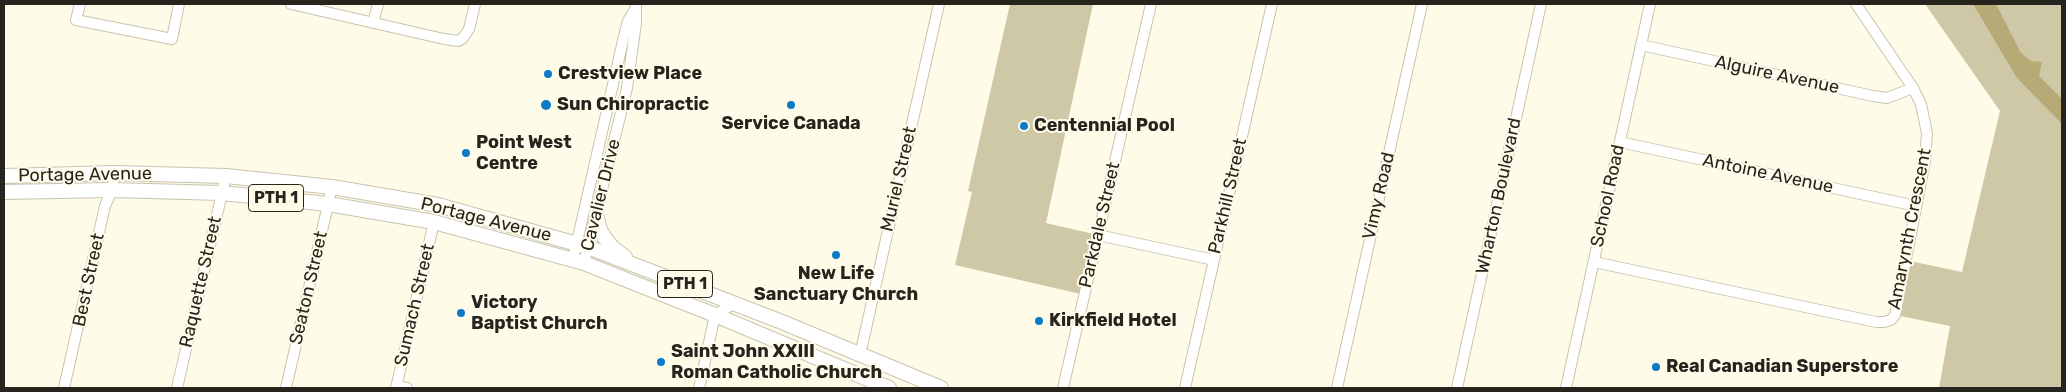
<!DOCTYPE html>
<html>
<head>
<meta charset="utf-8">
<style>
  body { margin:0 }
  #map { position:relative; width:2066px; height:392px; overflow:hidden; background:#fffbe9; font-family:Rubik,sans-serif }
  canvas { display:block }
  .frame { position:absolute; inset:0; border:5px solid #26241c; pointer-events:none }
</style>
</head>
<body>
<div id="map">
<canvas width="2066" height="392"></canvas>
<div class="frame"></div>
</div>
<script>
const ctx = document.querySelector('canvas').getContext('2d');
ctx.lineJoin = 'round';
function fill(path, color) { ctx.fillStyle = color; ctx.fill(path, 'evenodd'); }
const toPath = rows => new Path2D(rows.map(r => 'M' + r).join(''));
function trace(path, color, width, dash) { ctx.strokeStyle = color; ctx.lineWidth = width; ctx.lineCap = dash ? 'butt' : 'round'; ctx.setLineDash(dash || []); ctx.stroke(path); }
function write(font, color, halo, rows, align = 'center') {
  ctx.font = font + ' Rubik,sans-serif'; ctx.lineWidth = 4; ctx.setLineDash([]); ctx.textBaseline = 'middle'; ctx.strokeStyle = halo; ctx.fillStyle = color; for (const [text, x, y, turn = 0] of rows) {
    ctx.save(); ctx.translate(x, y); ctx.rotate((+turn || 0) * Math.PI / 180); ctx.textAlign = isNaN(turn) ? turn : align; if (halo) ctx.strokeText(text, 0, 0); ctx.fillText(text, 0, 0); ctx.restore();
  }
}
const green = toPath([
  [1010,4,1093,4,1046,223,1098,235,1085,295,955,265,972,192,968,191],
  [1925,4,2062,4,2062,388,1939,388,1950,326,1895,315,1905,260,1962,272,2000,111]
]);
const water = toPath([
  [1973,4,1996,4,2021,53,2031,61,2042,62,2039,76,2062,99,2062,124,2017,78]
]);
const minor = toPath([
  [80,4,76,20,172,39,179,4],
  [291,4,444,39,458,41,463,38,469,29,475,4],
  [373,23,378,4],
  [1641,45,1873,96,1887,98,1913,88],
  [1620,142,1916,206],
  [1098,235,1214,260],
  [573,259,624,36,628,21,635,9],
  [1594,262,1876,322,1884,322,1891,320,1895,315,1897,306,1925,161,1927,133,1921,104,1913,88,1856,4],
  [584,263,627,88,636,23,636,4],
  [860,355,939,4],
  [397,386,407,388],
  [64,388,105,206,112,190,115,173],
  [177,388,226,176],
  [286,388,332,187],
  [396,388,434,222],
  [699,388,715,315,735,303],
  [1063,388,1151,4],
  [1185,388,1272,4],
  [1337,388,1422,4],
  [1457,388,1541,4],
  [1566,388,1650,4]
]);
const highway = toPath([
  [4,176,115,173,226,176,332,187,438,205,588,247,782,322,941,388],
  [4,192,112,190,222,193,328,204,434,222,584,263,715,315,889,388],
  [596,214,600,230,605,238,612,247,625,257]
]);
const markers = [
  [548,74,5,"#0c7ac4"],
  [546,105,6,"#0c7ac4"],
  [791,105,5,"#0c7ac4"],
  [1024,126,5,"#0c7ac4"],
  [466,153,5,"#0c7ac4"],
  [836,255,5,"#0c7ac4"],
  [461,313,5,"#0c7ac4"],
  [1039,321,5,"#0c7ac4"],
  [661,362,5,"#0c7ac4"],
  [1656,367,5,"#0c7ac4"]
];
const shields = [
  [276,198,55],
  [685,284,55]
];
const shieldNames = [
  ["PTH 1",276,198],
  ["PTH 1",685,284]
];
const poiNames = [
  ["Crestview Place",558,74],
  ["Sun Chiropractic",557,105],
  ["Service Canada",791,124,"center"],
  ["Centennial Pool",1034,126],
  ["Point West",476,143],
  ["Centre",476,164],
  ["New Life",836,274,"center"],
  ["Sanctuary Church",836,295,"center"],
  ["Victory",471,303],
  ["Baptist Church",471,324],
  ["Kirkfield Hotel",1049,321],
  ["Saint John XXIII",671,352],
  ["Roman Catholic Church",671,373],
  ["Real Canadian Superstore",1666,367]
];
const streetNames = [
  ["Alguire Avenue",1777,75,12],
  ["Antoine Avenue",1768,174,12],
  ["Portage Avenue",85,175,-1],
  ["Muriel Street",899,179,-77],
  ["Cavalier Drive",601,195,-76],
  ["Parkhill Street",1228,196,-77],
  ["Vimy Road",1379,196,-77],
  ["Wharton Boulevard",1499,196,-78],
  ["School Road",1608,196,-78],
  ["Portage Avenue",486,220,14],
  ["Parkdale Street",1100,225,-77],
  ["Amarynth Crescent",1910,229,-79],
  ["Best Street",89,280,-78],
  ["Raquette Street",201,282,-77],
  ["Seaton Street",309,288,-77],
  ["Sumach Street",415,305,-77]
];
fill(green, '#cfc8a7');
fill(water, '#b6ab76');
trace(minor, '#c9c4af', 12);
trace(highway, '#c9c4af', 16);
trace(minor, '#fff', 10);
trace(highway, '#fff', 14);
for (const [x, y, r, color] of markers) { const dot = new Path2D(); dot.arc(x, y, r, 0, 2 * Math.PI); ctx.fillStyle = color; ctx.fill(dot); trace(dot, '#fffbe9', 2); }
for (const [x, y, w] of shields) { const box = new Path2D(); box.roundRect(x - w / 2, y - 13.5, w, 27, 4); ctx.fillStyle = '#fffbe9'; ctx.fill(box); trace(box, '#26241c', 1); }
write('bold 16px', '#26241c', null, shieldNames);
write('bold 18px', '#26241c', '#fffbe9', poiNames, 'left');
write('18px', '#26241c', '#fffbe9', streetNames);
</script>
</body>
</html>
